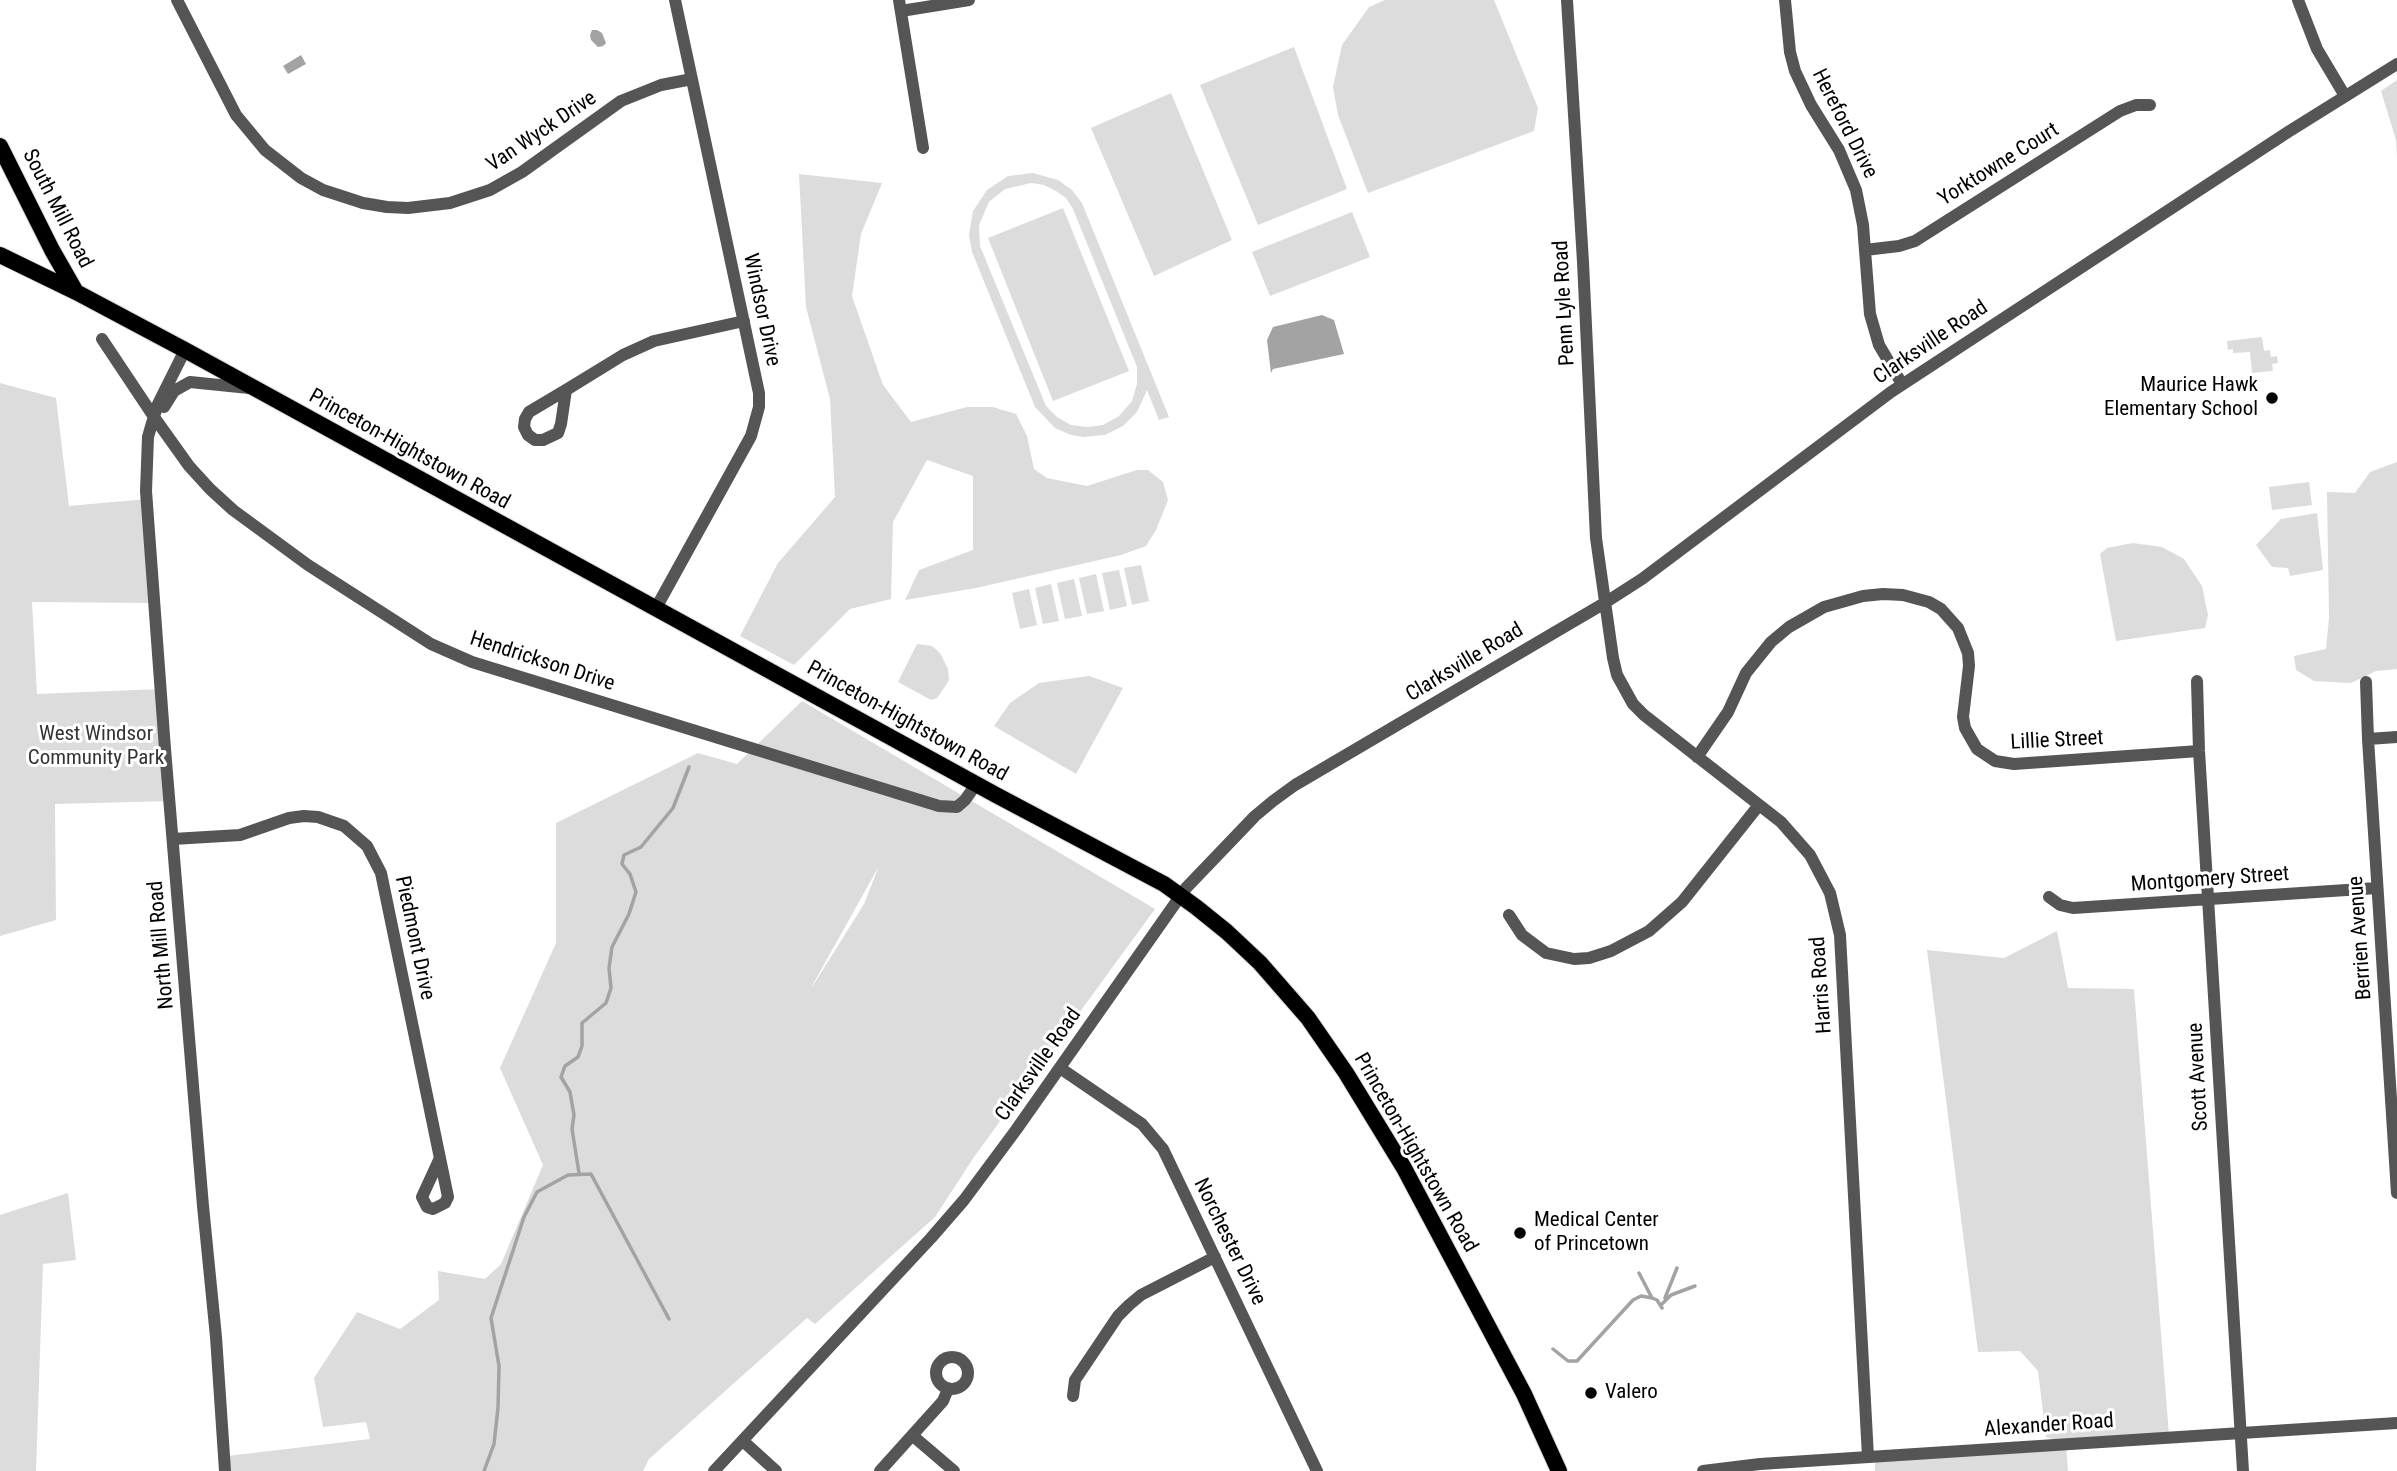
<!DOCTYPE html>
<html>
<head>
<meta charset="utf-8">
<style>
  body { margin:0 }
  canvas { display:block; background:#fff }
</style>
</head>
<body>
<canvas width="2397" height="1471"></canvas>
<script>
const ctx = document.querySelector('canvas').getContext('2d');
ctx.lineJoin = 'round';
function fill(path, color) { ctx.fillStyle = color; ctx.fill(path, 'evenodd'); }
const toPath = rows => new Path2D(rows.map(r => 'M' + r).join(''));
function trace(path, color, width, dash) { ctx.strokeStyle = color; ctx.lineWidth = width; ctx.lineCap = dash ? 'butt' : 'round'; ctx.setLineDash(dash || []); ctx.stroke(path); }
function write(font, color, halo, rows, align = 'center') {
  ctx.font = font + ' "Roboto Condensed",sans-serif'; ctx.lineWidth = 6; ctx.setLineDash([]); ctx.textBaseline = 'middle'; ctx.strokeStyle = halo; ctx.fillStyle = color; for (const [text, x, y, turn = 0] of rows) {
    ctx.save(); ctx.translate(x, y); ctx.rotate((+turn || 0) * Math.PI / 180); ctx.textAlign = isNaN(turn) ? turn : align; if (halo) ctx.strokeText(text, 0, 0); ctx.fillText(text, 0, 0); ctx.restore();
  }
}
const green = toPath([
  [1385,0,1494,0,1538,108,1534,131,1368,193,1338,115,1333,87,1342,45,1369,7],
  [1294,47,1347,189,1258,225,1200,85],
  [2397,80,2397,157,2396,140,2381,91],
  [1171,93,1232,240,1154,276,1091,128],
  [1033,173,1058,180,1072,190,1082,203,1169,417,1159,420,1147,390,1137,412,1123,426,1105,435,1084,437,1071,435,1055,428,1035,407,972,252,969,235,973,211,987,190,1008,176],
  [1031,183,1044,185,1056,191,1066,198,1073,209,1137,367,1137,384,1132,401,1119,416,1103,425,1087,427,1071,425,1057,417,1046,406,980,246,979,225,989,202,1005,189],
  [799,174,882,183,861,234,852,296,883,385,911,422,967,407,993,407,1016,414,1027,436,1034,469,1047,478,1087,486,1137,470,1148,470,1163,482,1168,500,1156,530,1146,546,1121,555,976,588,905,600,919,570,973,550,973,476,927,460,893,522,891,599,850,609,794,665,740,636,778,563,835,497,830,399,806,307],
  [1063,208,1129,371,1053,401,988,238],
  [1352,212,1370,257,1270,296,1252,252],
  [2262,337,2264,351,2270,350,2271,357,2277,356,2278,363,2272,364,2273,371,2252,373,2250,352,2233,353,2233,349,2228,350,2227,341],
  [0,383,56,398,69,506,147,499,154,603,32,602,37,694,161,689,173,801,55,804,56,920,0,936],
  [2397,462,2397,669,2376,671,2351,683,2314,681,2296,670,2294,656,2326,649,2329,618,2327,492,2355,493,2370,472],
  [2309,482,2312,505,2272,510,2269,487],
  [2317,513,2323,570,2290,576,2288,568,2272,567,2256,545,2281,519],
  [2133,543,2162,547,2184,559,2202,586,2208,615,2205,628,2116,641,2100,554,2107,548],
  [1141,565,1149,601,1132,605,1124,568],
  [1119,570,1127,606,1110,610,1102,573],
  [1096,574,1104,611,1087,614,1079,578],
  [1074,579,1082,616,1065,619,1057,583],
  [1051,584,1059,621,1043,624,1035,588],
  [1029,589,1037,625,1020,629,1012,593],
  [917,644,932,646,940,653,948,669,949,680,946,685,937,698,931,700,898,682],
  [1089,676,1123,688,1076,774,994,726,1010,703,1039,683],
  [802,701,1155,909,974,1157,935,1217,815,1324,807,1318,649,1459,643,1471,229,1471,228,1456,370,1439,366,1422,323,1427,314,1378,357,1312,400,1329,439,1300,438,1271,485,1279,501,1264,543,1165,500,1068,556,943,556,823,698,753,737,764],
  [879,866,864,904,812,987,812,986],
  [2057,931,2068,988,2134,989,2169,1435,2062,1442,2046,1437,2038,1371,2020,1351,1978,1352,1927,950,2004,958],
  [68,1193,76,1260,43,1264,36,1471,0,1471,0,1215],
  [2066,1444,2068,1471,1875,1471,1875,1457]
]);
const water = toPath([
  [592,30,597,30,602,33,606,43,603,46,598,47,591,40,590,35],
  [301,55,306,64,288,74,283,66],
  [1322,315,1334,320,1344,354,1273,369,1271,373,1267,340,1273,327]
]);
const stream = toPath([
  [579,1173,572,1129,574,1115,570,1092,561,1077,565,1066,578,1057,582,1046,582,1023,606,1003,611,988,609,968,612,947,629,914,636,892,630,874,622,864,624,855,641,847,673,808,689,767],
  [1639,1273,1652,1298,1657,1300,1662,1308],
  [1665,1298,1677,1268],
  [1661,1305,1671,1295,1695,1286],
  [1553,1349,1568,1361,1577,1361,1633,1300,1641,1296,1652,1298],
  [484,1471,494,1444,498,1408,499,1366,491,1318,524,1217,537,1192,568,1175,591,1174,669,1319]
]);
const minor = toPath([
  [177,0,236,115,265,150,301,178,323,190,363,203,387,207,408,208,450,203,490,190,522,172,621,101,661,85,692,79],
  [899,0,923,148],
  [1567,0,1583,262,1596,538,1613,658,1617,675,1633,704,1644,715,1781,822,1810,855,1830,893,1840,935,1868,1457],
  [1785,0,1790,52,1795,71,1811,105,1839,150,1856,190,1863,225,1870,314,1879,345,1902,384],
  [2298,0,2317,49,2345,96],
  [901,11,969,0],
  [1865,250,1899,246,1915,241,2120,111,2136,105,2150,105],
  [102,339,154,417,189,466,210,489,233,510,308,565,431,644,472,662,939,806,957,807,965,800,977,783],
  [185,350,158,404,152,423,148,437,146,491,165,749,203,1206,216,1337,225,1471],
  [566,390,561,424,558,433,543,440,535,440,528,435,524,427,525,419,529,412,566,390,623,355,654,341,744,321],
  [164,407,174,391,190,382,249,388],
  [656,608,751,436,759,407,759,393,675,0],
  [2197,681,2199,751,2243,1471],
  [2366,682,2368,739,2397,1193],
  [2368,739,2397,737],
  [1697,757,1728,712,1746,673,1771,642,1789,627,1824,607,1863,596,1883,594,1903,595,1929,602,1941,609,1958,628,1968,653,1969,666,1963,717,1965,728,1977,749,1995,761,2014,764,2199,751],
  [173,839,240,835,289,818,304,816,318,817,344,826,367,846,381,873,448,1197,445,1203,433,1209,427,1207,422,1197,439,1160],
  [2049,897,2060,905,2073,908,2377,888],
  [1509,915,1522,935,1546,953,1574,959,1589,958,1611,951,1649,931,1682,902,1759,805],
  [1060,1068,1142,1124,1163,1149,1317,1471],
  '936 1373a16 16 0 1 1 32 0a16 16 0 1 1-32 0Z',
  [1073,1396,1075,1380,1118,1316,1129,1305,1141,1295,1215,1257],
  [913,1436,954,1471],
  [743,1441,776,1471],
  [714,1471,931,1238,964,1200,1016,1130,1186,888,1255,816,1273,801,1295,785,1603,604,1642,579,1891,392,2288,132,2397,64],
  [880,1471,943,1401,948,1389],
  [1703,1471,1760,1464,2397,1423]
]);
const major = toPath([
  [0,146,52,250,76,292],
  [0,255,76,292,185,350,996,795,1164,884,1196,907,1227,932,1260,963,1308,1018,1346,1073,1404,1168,1524,1394,1559,1471]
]);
const markers = [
  [2272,398,7,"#000"],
  [1520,1233,7,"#000"],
  [1591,1393,7,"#000"]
];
const streetNames = [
  ["Hereford Drive",1844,124,63],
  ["Van Wyck Drive",542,132,-34],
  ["Yorktowne Court",1999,165,-32],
  ["South Mill Road",57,209,63],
  ["Penn Lyle Road",1565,303,-93],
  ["Windsor Drive",761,310,78],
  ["Clarksville Road",1931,343,-34],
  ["Princeton-Hightstown Road",409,450,29],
  ["Hendrickson Drive",542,662,18],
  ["Clarksville Road",1465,663,-31],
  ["Princeton-Hightstown Road",907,722,29],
  ["Lillie Street",2057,741,-3],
  ["Montgomery Street",2210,880,-4],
  ["Piedmont Drive",414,938,78],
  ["Berrien Avenue",2361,938,-94],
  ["North Mill Road",162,945,-95],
  ["Harris Road",1822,985,-94],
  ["Clarksville Road",1039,1065,-55],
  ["Scott Avenue",2199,1077,-93],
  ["Princeton-Hightstown Road",1415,1153,60],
  ["Norchester Drive",1229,1242,64],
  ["Alexander Road",2049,1426,-4]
];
const poiNames = [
  ["Maurice Hawk",2258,386,"right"],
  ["Elementary School",2258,410,"right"],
  ["Medical Center",1534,1221],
  ["of Princetown",1534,1245],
  ["Valero",1605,1393]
];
const parkNames = [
  ["West Windsor",96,735],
  ["Community Park",96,759]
];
fill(green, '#dcdcdc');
fill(water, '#a3a3a3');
trace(stream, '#a3a3a3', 3.5);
trace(major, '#dbdbdb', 18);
trace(minor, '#555', 12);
trace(major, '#000', 16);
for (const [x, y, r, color] of markers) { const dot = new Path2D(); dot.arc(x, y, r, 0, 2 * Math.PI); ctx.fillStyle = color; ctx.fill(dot); trace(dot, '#fff', 2.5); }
write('21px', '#000', '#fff', streetNames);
write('21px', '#000', '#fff', poiNames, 'left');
write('21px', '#333', '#fff', parkNames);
</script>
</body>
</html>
